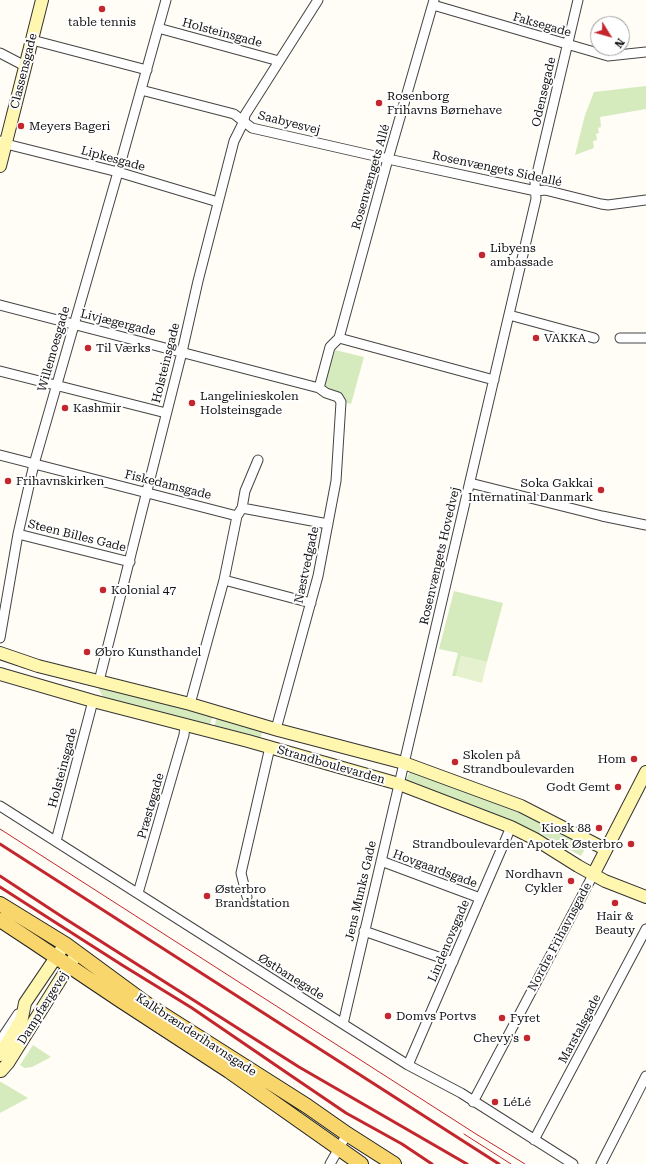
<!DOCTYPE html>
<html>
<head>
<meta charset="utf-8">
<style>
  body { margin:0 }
  #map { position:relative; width:646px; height:1164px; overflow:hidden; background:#fffdf5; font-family:"Roboto Serif",serif }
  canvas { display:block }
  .north { position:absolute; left:590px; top:16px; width:40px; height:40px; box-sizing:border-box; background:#fff; border:1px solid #a0a0a0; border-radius:50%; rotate:127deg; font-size:11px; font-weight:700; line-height:16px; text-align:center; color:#111 }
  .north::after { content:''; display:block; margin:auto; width:14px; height:18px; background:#c4262e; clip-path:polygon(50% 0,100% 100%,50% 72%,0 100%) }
</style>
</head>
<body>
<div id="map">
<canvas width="646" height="1164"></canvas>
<div class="north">N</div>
</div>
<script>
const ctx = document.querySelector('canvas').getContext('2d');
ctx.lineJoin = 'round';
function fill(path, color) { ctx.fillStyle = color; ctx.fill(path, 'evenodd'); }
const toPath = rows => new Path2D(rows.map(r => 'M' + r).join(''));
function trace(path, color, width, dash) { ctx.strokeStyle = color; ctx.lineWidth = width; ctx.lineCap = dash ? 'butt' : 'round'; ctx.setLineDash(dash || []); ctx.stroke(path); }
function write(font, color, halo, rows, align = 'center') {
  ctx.font = font + ' "Roboto Serif",serif'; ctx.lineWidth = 4; ctx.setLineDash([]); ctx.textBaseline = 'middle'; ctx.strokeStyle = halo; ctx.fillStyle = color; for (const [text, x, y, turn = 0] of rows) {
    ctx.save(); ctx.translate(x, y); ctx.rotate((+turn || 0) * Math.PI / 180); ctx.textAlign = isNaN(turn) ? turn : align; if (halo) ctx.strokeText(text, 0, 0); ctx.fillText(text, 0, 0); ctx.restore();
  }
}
const green = toPath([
  [646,86,646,109,600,117,601,127,598,128,599,133,596,134,597,140,593,141,594,148,575,155,585,115,594,92],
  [335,350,364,357,351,404,347,403,340,393,327,391,324,387],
  [454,591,503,603,487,662,461,656,456,676,452,676,458,653,439,649],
  [99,684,213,715,209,728,105,700,98,688],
  [217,715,264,728,259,741,214,729],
  [411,769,528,816,586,847,581,856,547,837,405,782],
  [33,1045,51,1057,32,1067,25,1068,20,1065],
  [0,1082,1,1082,28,1098,0,1113]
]);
const pitch = toPath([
  [461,656,487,662,482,683,456,676]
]);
const street = toPath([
  [434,0,388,159,339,338,494,380],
  [433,5,608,56,646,52],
  [158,28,279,61],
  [32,40,147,70],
  [0,53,25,66],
  [141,90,234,114,252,128,388,159,536,191,545,190,601,204,608,205,646,200],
  [0,141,6,144,118,172,218,202],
  [0,305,319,388,326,393,338,397,341,402,336,481,318,576,276,729],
  [509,315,594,338],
  [620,338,646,338],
  [0,371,166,413],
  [319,388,330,347,339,338],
  [0,455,237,516,242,508,328,524],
  [470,483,602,516,646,525],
  [242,508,245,491,258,460],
  [18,534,130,562],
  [224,580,311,603],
  [0,638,18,534,34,464,118,172,166,0],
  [99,681,182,352,198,281,234,141,244,121,245,115,318,0],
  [190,704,224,580,237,516],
  [0,806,343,1024,408,1065,461,1093,573,1164],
  [56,841,93,701],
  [381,861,480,898],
  [138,893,184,735,185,725],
  [247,897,241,873,270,747],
  [364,931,453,962],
  [343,1024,536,199,535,182,578,0],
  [0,1041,18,1014],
  [408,1065,511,827],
  [473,1102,593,875],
  [534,1140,646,929],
  [330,1164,347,1134],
  [601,1164,646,1076]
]);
const secondary = toPath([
  [0,166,42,0],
  [0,653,38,666,190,704,278,730,404,763,521,806,605,849],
  [0,674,93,701,248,741,399,784,511,827,535,839,578,866,605,881,646,897],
  [593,875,646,772],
  [0,1055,22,1018,25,1003,65,944],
  [0,1070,1,1071,8,1063,77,953]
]);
const primary = toPath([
  [0,904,65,944,148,1005,307,1106,347,1134,394,1164],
  [0,920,32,941,120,1000,229,1071,361,1164]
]);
const tram = toPath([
  [0,829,476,1134,525,1164],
  [464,1134,511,1164]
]);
const rail = toPath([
  [0,844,499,1164],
  [0,876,64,918,299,1067,467,1164],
  [0,887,122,965,192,1008,293,1077,346,1113,402,1144,432,1164]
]);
const markers = [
  [102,9,4,"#c4262e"],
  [379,103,4,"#c4262e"],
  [21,126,4,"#c4262e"],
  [482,255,4,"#c4262e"],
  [536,338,4,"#c4262e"],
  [88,348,4,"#c4262e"],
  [192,403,4,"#c4262e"],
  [65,408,4,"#c4262e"],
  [8,481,4,"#c4262e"],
  [601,490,4,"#c4262e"],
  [103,590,4,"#c4262e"],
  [87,652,4,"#c4262e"],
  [634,759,4,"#c4262e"],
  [455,762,4,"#c4262e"],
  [618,787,4,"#c4262e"],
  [599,828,4,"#c4262e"],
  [631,844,4,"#c4262e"],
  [571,881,4,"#c4262e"],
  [207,896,4,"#c4262e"],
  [615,903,4,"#c4262e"],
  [388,1016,4,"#c4262e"],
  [502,1018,4,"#c4262e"],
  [527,1038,4,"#c4262e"],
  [495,1102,4,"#c4262e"]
];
const poiNames = [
  ["table tennis",102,22,"center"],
  ["Rosenborg",387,96],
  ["Frihavns Børnehave",387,110],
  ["Meyers Bageri",29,126],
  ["Libyens",490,248],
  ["ambassade",490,262],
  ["VAKKA",544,338],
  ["Til Værks",96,348],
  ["Langelinieskolen",200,396],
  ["Holsteinsgade",200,410],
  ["Kashmir",73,408],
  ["Frihavnskirken",16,481],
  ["Soka Gakkai",593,483,"right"],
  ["Internatinal Danmark",593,497,"right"],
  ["Kolonial 47",111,590],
  ["Øbro Kunsthandel",95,652],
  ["Skolen på",463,755],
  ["Strandboulevarden",463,769],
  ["Hom",626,759,"right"],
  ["Godt Gemt",610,787,"right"],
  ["Kiosk 88",591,828,"right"],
  ["Strandboulevarden Apotek Østerbro",623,844,"right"],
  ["Nordhavn",563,874,"right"],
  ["Cykler",563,888,"right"],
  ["Østerbro",215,889],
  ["Brandstation",215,903],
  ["Hair &",615,916,"center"],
  ["Beauty",615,930,"center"],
  ["Domvs Portvs",396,1016],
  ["Fyret",510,1018],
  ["Chevy's",519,1038,"right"],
  ["LéLé",503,1102]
];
const streetNames = [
  ["Faksegade",542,25,16],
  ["Holsteinsgade",222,33,15],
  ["Classensgade",24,71,-76],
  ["Odensegade",544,92,-77],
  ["Saabyesvej",289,123,14],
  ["Lipkesgade",113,159,15],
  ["Rosenvængets Sideallé",497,169,12],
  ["Rosenvængets Allé",371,177,-74],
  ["Livjægergade",118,323,14],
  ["Willemoesgade",54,349,-74],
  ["Holsteinsgade",166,363,-76],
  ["Fiskedamsgade",168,485,14],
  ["Steen Billes Gade",77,536,14],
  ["Rosenvængets Hovedvej",440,556,-77],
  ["Næstvedgade",307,565,-78],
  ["Strandboulevarden",331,765,16],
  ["Holsteinsgade",63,768,-75],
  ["Præstøgade",151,806,-74],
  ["Hovgaardsgade",435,869,20],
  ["Jens Munks Gade",361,891,-77],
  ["Nordre Frihavnsgade",560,937,-62],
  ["Lindenovsgade",449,941,-67],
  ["Østbanegade",291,977,32],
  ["Dampfærgevej",43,1008,-58],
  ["Marstalsgade",580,1029,-62],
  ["Kalkbrænderihavnsgade",196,1035,33]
];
fill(green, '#d5ebbd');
fill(pitch, '#e6f2cf');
trace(street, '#444', 11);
trace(secondary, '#333', 14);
trace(primary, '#222', 16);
trace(street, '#fff', 9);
trace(secondary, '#fff6b0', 12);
trace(primary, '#f9d66b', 14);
trace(tram, '#c4262e', 1);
trace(rail, '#c4262e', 3);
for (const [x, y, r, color] of markers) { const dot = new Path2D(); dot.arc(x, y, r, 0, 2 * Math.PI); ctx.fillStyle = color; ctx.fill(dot); trace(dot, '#fff', 1.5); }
write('12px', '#111', '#fff', poiNames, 'left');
write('12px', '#111', '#fff', streetNames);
</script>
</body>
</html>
